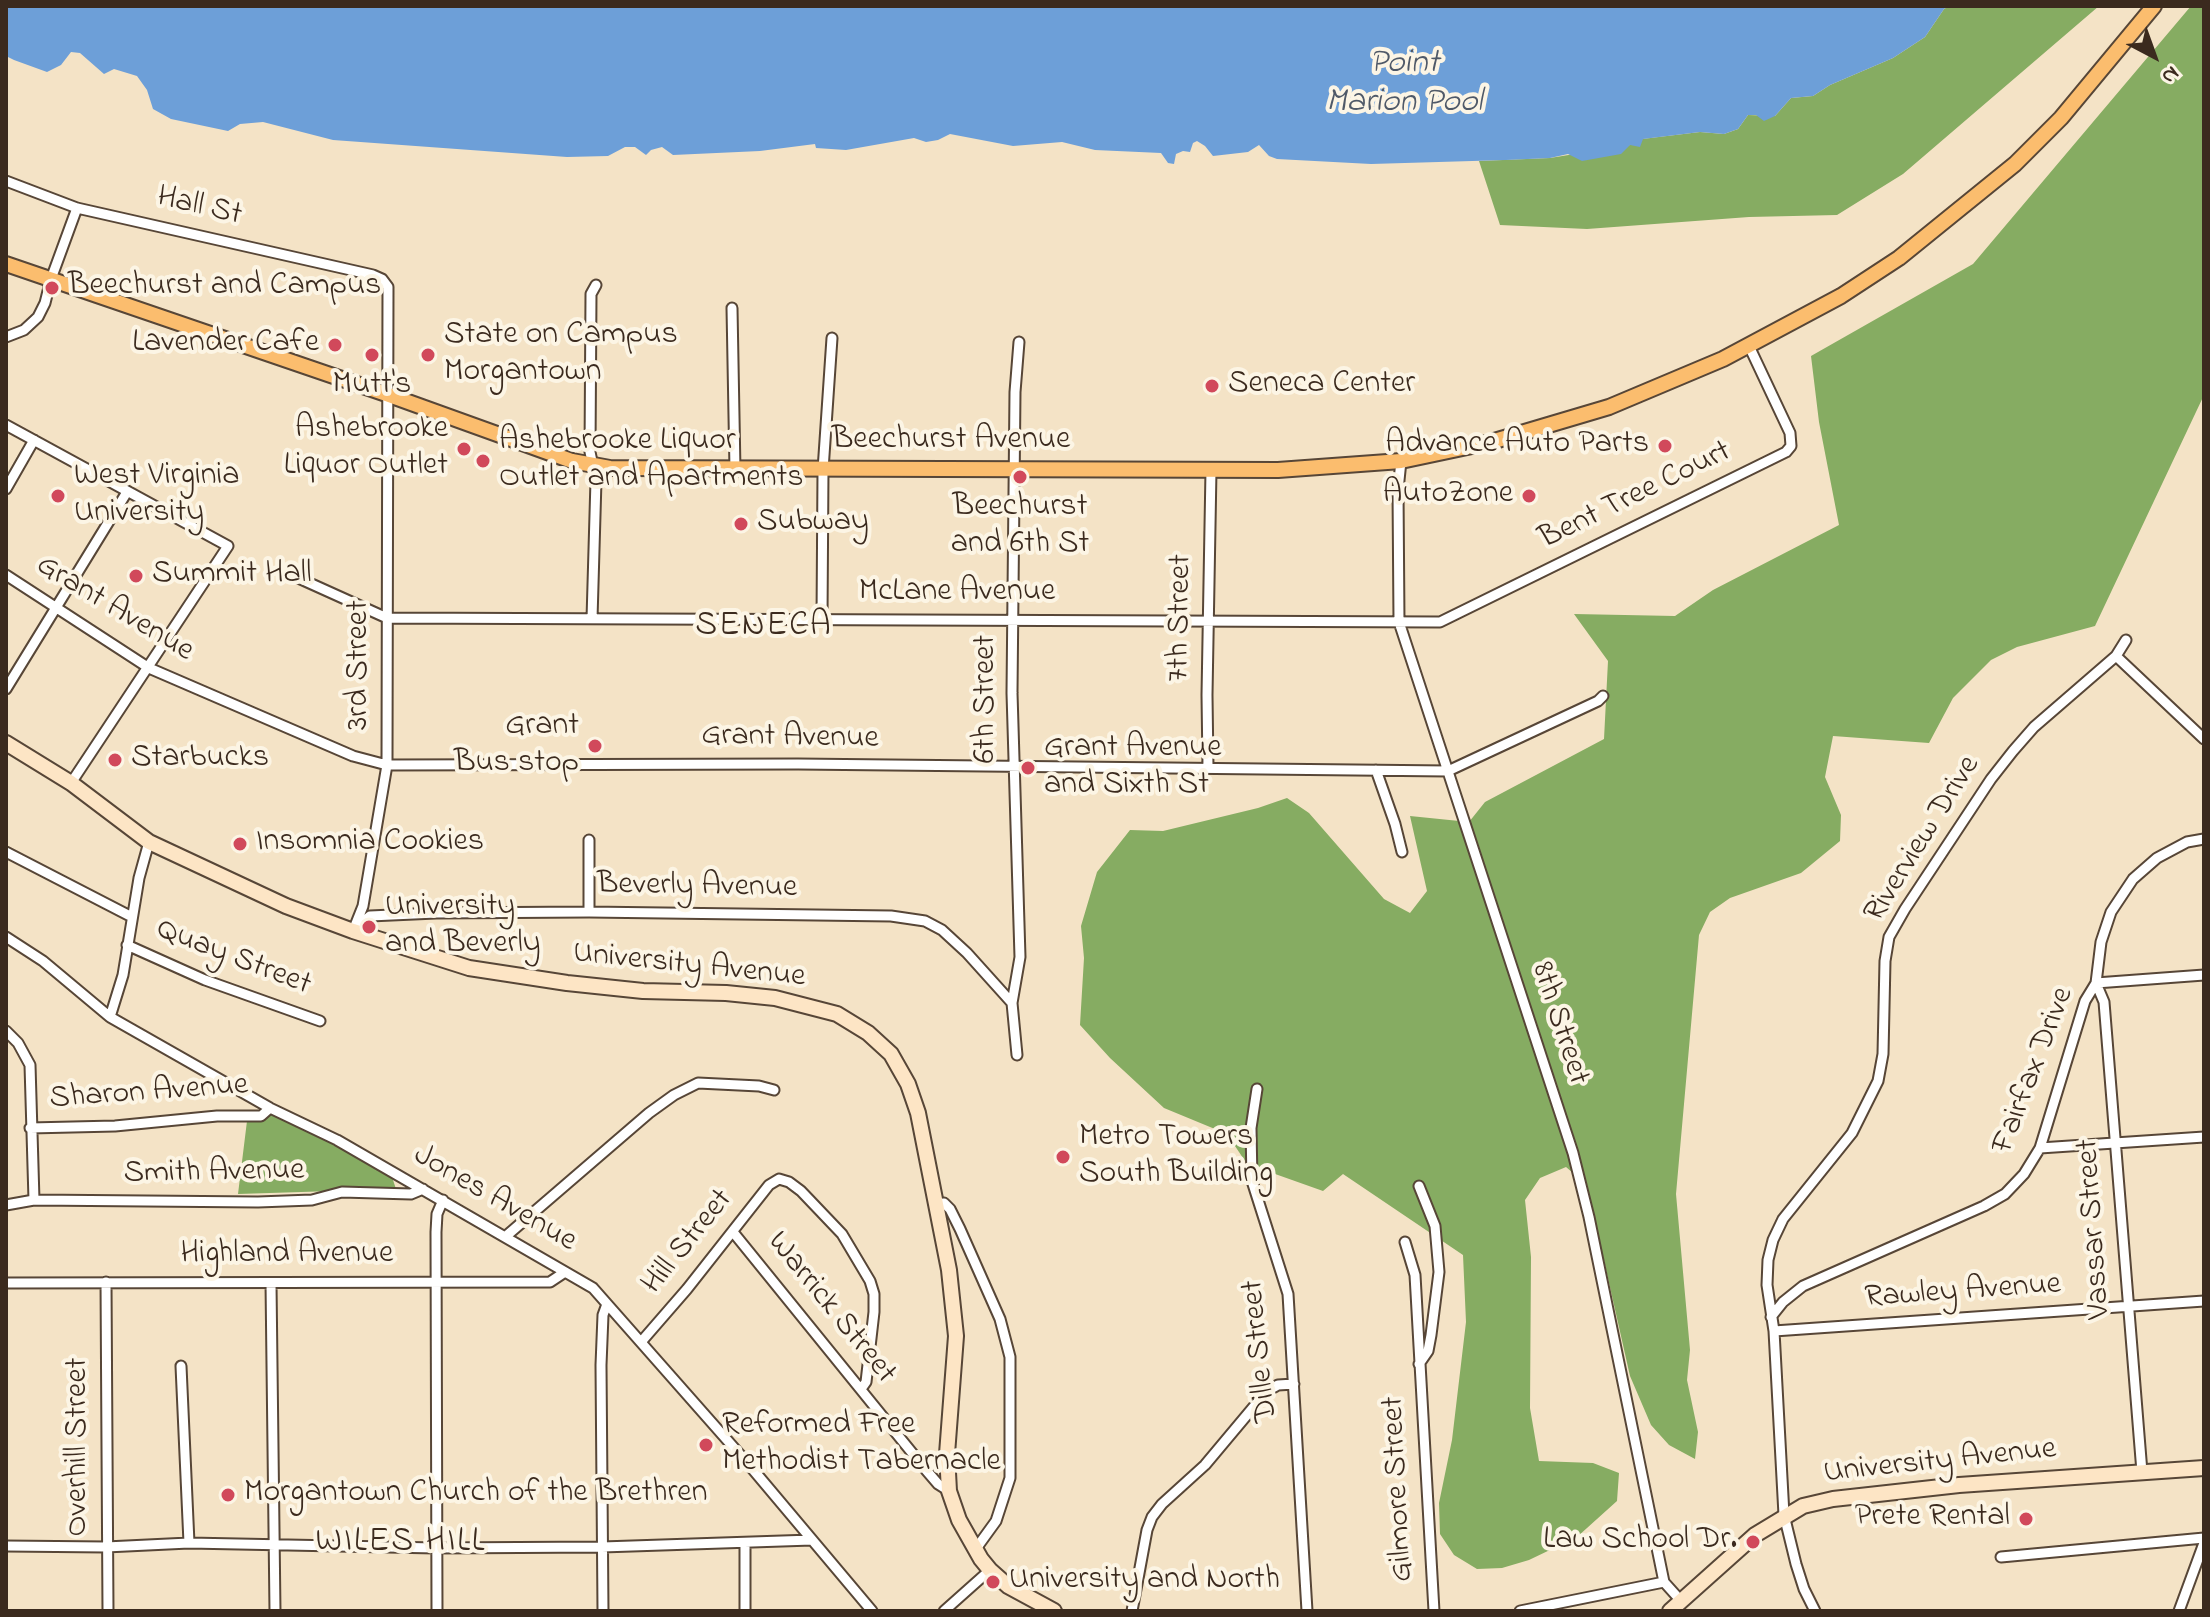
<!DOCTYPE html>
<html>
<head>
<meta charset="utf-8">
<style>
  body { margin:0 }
  #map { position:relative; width:2210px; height:1617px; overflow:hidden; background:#f4e3c6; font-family:"Indie Flower",sans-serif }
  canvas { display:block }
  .frame { position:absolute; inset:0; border:8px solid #3b2a1e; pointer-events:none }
  .north { position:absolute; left:2114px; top:16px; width:80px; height:80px; -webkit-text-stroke:6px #fcf5e5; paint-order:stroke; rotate:139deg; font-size:22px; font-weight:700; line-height:32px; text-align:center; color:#3b2a1e }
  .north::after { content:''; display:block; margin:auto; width:28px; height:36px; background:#3b2a1e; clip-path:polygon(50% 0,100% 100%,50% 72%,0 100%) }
</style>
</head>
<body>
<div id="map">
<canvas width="2210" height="1617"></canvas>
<div class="frame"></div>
<div class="north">N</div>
</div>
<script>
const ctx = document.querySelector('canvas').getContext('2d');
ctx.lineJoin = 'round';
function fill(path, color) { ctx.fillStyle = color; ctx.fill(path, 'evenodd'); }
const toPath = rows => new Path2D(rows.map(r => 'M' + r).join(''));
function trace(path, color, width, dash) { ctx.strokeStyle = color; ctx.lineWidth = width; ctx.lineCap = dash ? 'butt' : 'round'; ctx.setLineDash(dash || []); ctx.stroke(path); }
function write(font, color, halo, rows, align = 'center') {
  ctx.font = font + ' "Indie Flower",sans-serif'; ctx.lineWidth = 8; ctx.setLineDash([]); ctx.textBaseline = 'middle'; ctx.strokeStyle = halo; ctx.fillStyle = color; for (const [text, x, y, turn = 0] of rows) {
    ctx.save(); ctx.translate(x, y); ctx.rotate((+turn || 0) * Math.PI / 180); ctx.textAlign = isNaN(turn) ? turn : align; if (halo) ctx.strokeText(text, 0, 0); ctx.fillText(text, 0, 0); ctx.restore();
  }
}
const forest = toPath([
  [1949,6,2099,6,1903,174,1837,215,1749,217,1587,229,1500,225,1479,161,1550,158,1630,145,1642,139,1700,132,1724,134,1738,129,1748,115,1775,116,1791,98,1813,96,1830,85,1893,58,1925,37,1944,9],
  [2191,6,2204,6,2204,395,2095,626,2017,647,1991,660,1953,698,1929,743,1833,736,1825,777,1841,815,1840,841,1801,873,1730,898,1710,912,1699,935,1676,1194,1690,1350,1687,1380,1698,1432,1695,1459,1669,1445,1651,1425,1630,1376,1587,1185,1566,1167,1540,1178,1525,1200,1531,1257,1530,1408,1539,1461,1593,1463,1619,1473,1617,1501,1577,1537,1529,1560,1502,1568,1477,1569,1454,1555,1440,1534,1439,1503,1452,1440,1466,1322,1463,1255,1343,1174,1323,1191,1247,1164,1227,1134,1164,1108,1110,1058,1080,1025,1084,958,1081,926,1097,872,1130,830,1163,831,1258,808,1287,798,1309,813,1384,899,1410,913,1427,891,1410,816,1469,822,1485,802,1604,739,1608,661,1574,614,1675,616,1713,590,1839,525,1819,422,1811,356,1973,264],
  [271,1113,323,1138,392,1177,396,1189,238,1194,247,1121]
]);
const water = toPath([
  [6,6,1949,6,1944,9,1925,37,1893,58,1830,85,1813,96,1791,98,1775,116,1764,121,1756,115,1748,115,1738,129,1724,134,1700,132,1643,139,1640,147,1630,145,1621,154,1582,161,1568,154,1550,158,1506,160,1371,164,1277,159,1269,156,1259,145,1248,152,1213,156,1205,146,1197,141,1193,143,1190,152,1183,151,1176,154,1174,164,1168,163,1161,153,1095,150,1062,142,1013,146,950,134,938,140,926,142,914,138,846,150,816,148,815,144,760,151,673,155,662,147,651,150,646,155,635,147,625,147,608,156,567,157,333,140,263,122,240,124,228,131,171,119,153,109,147,90,137,76,114,69,104,74,80,53,71,52,61,65,47,72,14,60,6,56]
]);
const street = toPath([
  [6,181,77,208,373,275,382,279,388,287,387,765,363,906,353,931],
  [732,308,735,470],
  [6,337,24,330,38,317,45,303,51,279,77,208],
  [6,425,228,546,71,783],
  [1401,461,1398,490,1399,622,1573,1153,1589,1217,1664,1582,1682,1602],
  [6,489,34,440],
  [285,572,387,618,1440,622,1786,452,1791,446,1790,433,1749,346],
  [6,575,149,668,353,756,387,765,798,764,1448,771,1598,701,1603,696],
  [592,619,596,480,590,452,591,294,596,285],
  [822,619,823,470,832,338],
  [2116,656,2204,739],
  [6,689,127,492],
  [1208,767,1207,695,1211,470],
  [1376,770,1395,824,1402,852],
  [6,852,132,917],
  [589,912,589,840],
  [355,929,370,916,436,913,589,912,891,916,925,921,942,930,967,953,1012,1003],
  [6,937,43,961,110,1017,270,1108,337,1140,593,1288,750,1466,872,1611],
  [127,945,205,980,320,1021],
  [110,1017,123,975,139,878,149,842],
  [6,1031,18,1043,30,1065,34,1200],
  [1017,1055,1012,1003,1020,957,1012,693,1015,392,1019,342],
  [1257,1089,1251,1128,1252,1181,1288,1294,1307,1611],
  [30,1128,115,1126,217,1116,261,1116,270,1108],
  [2040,1148,2204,1137],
  [936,1204,944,1203,950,1209,960,1229,1000,1319,1010,1357,1010,1478,996,1521,975,1550],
  [6,1205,34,1200,258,1202,312,1200,342,1192,411,1194,423,1189],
  [733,1232,926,1470,938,1484,949,1491],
  [505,1237,649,1113,674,1095,698,1083,759,1086,774,1090],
  [1405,1242,1415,1275,1434,1611],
  [106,1282,108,1611],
  [6,1283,550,1282,565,1272],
  [271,1283,275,1611],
  [1771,1317,1783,1302,1803,1286,1984,1206,2005,1194,2024,1174,2040,1148,2085,1001,2096,983,2101,942,2111,912,2133,879,2157,858,2187,842,2204,839],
  [1774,1331,2204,1301],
  [641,1342,687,1289,769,1185,779,1179,789,1182,801,1191,842,1234,870,1281,874,1294,874,1312,866,1382,861,1389],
  [1419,1364,1428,1351,1431,1335,1439,1272,1435,1226,1419,1186],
  [181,1366,189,1543],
  [2142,1472,2104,1002,2096,983,2204,975],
  [745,1544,745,1611],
  [6,1546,106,1547,189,1543,436,1548,602,1547,812,1540],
  [2001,1557,2204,1538],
  [437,1611,436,1232,437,1214,443,1200],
  [603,1611,601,1365,603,1315,607,1304],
  [944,1611,990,1570],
  [1132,1611,1147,1530,1152,1517,1162,1504,1205,1465,1267,1391,1278,1385,1294,1384],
  [1520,1611,1664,1582],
  [1815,1611,1804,1589,1796,1564,1784,1515,1774,1331,1767,1285,1768,1260,1773,1240,1783,1219,1852,1133,1878,1081,1883,1054,1885,961,1889,937,1905,909,1991,779,2013,751,2034,727,2116,656,2126,640],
  [2179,1611,2204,1543]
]);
const secondary = toPath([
  [6,743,71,783,149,842,286,906,353,931,469,968,567,983,643,991,726,993,775,998,837,1014,868,1033,891,1054,908,1084,918,1113,949,1270,956,1336,947,1454,949,1491,959,1520,981,1559,990,1570,1008,1586,1054,1611],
  [1670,1611,1755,1535,1803,1506,1833,1499,1959,1485,2204,1468]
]);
const primary = toPath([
  [6,264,386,394,572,461,610,468,1278,470,1401,461,1491,442,1609,407,1723,359,1841,296,1899,258,2015,164,2061,118,2154,6]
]);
const markers = [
  [52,288,8,"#d1495b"],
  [335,345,8,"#d1495b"],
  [372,355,8,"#d1495b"],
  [428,355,8,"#d1495b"],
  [1212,386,8,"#d1495b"],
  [1665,446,8,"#d1495b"],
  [464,449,8,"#d1495b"],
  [483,461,8,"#d1495b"],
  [1020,477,8,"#d1495b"],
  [58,496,8,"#d1495b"],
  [1529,496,8,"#d1495b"],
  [741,524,8,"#d1495b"],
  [136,576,8,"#d1495b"],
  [595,746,8,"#d1495b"],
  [115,760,8,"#d1495b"],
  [1028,768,8,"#d1495b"],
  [240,844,8,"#d1495b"],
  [369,927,8,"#d1495b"],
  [1063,1157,8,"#d1495b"],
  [706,1445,8,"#d1495b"],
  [228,1495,8,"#d1495b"],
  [2026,1519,8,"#d1495b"],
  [1753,1542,8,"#d1495b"],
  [993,1582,8,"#d1495b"]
];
const streetNames = [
  ["Hall St",199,208,13],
  ["Beechurst Avenue",951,442],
  ["Bent Tree Court",1636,497,-26],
  ["McLane Avenue",957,594],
  ["Grant Avenue",114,610,31],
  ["7th Street",1182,618,-89],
  ["3rd Street",361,665,-90],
  ["6th Street",988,699,-90],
  ["Grant Avenue",790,739,1],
  ["Riverview Drive",1924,840,-58],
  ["Beverly Avenue",697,888,1],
  ["Quay Street",233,959,21],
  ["University Avenue",689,967,6],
  ["8th Street",1558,1024,72],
  ["Fairfax Drive",2035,1071,-69],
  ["Sharon Avenue",149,1094,-4],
  ["Smith Avenue",214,1174,-1],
  ["Jones Avenue",494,1200,30],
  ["Vassar Street",2096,1229,-94],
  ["Hill Street",689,1243,-51],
  ["Highland Avenue",287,1256],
  ["Rawley Avenue",1963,1293,-4],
  ["Warrick Street",830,1309,51],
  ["Dille Street",1262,1351,-96],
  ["Overhill Street",80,1447,-90],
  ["University Avenue",1940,1463,-6],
  ["Gilmore Street",1400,1489,-93]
];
const poiNames = [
  ["Beechurst and Campus",68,288],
  ["State on Campus",444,337],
  ["Morgantown",444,374],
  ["Lavender Cafe",319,345,"right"],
  ["Seneca Center",1228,386],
  ["Mutt's",372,387,"center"],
  ["Ashebrooke",448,431,"right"],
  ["Liquor Outlet",448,468,"right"],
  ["Ashebrooke Liquor",499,443],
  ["Outlet and Apartments",499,480],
  ["Advance Auto Parts",1649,446,"right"],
  ["West Virginia",74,478],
  ["University",74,515],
  ["AutoZone",1513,496,"right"],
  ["Beechurst",1020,509,"center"],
  ["and 6th St",1020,546,"center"],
  ["Subway",757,524],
  ["Summit Hall",152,576],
  ["Grant",579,728,"right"],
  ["Bus stop",579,765,"right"],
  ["Grant Avenue",1044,750],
  ["and Sixth St",1044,787],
  ["Starbucks",131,760],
  ["Insomnia Cookies",256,844],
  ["University",385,909],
  ["and Beverly",385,946],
  ["Metro Towers",1079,1139],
  ["South Building",1079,1176],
  ["Reformed Free",722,1427],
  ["Methodist Tabernacle",722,1464],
  ["Morgantown Church of the Brethren",244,1495],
  ["Prete Rental",2010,1519,"right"],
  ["Law School Dr.",1737,1542,"right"],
  ["University and North",1009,1582]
];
const waterNames = [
  ["Point",1404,65],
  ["Marion Pool",1404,104]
];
const neighbourhoodNames = [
  ["SENECA",764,628],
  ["WILES HILL",401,1544]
];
fill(forest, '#86ac62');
fill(water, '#6d9fd8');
trace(street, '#574637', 13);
trace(secondary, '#574637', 18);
trace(primary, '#574637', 18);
trace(street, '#fff', 9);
trace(secondary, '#fde5c5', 14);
trace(primary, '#fbbd6e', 14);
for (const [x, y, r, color] of markers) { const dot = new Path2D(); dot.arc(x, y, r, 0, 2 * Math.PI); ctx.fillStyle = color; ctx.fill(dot); trace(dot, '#fcf5e5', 3); }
write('32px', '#3b2a1e', '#fcf5e5', streetNames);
write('32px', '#3b2a1e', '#fcf5e5', poiNames, 'left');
write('italic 34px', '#4f5968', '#fcf5e5', waterNames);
ctx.letterSpacing = '2px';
write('34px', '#3b2a1e', '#fcf5e5', neighbourhoodNames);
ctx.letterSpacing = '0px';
</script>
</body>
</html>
